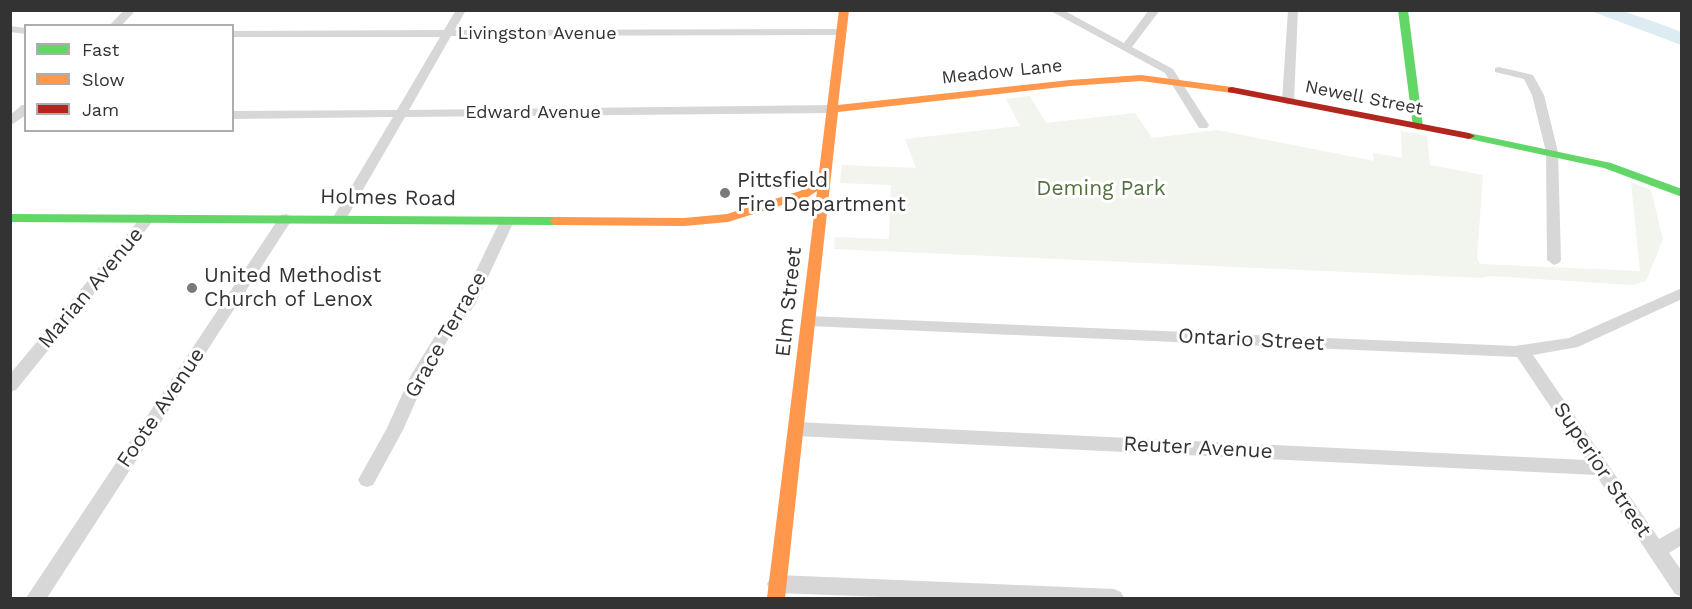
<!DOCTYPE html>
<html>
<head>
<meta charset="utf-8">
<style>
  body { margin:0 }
  #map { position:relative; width:1692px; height:609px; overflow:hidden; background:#fff; font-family:"Work Sans",sans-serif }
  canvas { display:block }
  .frame { position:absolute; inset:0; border:12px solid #333; pointer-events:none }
  .legend { position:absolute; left:24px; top:24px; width:210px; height:108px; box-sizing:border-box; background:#fff; border:2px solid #adadad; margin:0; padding:8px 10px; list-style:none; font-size:18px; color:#333 }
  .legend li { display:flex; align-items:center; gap:12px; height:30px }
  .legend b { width:30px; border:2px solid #adadad }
</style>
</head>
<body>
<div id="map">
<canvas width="1692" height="609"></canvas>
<div class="frame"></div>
<ul class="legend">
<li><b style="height:8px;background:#63d668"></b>Fast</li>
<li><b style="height:8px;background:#ff974d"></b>Slow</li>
<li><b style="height:8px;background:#b3261e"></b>Jam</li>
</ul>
</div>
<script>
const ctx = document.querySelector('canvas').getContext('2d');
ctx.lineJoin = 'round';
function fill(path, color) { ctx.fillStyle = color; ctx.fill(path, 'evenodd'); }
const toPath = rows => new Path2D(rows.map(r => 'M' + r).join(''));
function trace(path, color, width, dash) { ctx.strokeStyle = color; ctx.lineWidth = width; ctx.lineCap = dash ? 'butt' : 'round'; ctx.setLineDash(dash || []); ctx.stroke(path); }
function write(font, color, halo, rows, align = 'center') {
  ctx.font = font + ' "Work Sans",sans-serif'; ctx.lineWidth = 6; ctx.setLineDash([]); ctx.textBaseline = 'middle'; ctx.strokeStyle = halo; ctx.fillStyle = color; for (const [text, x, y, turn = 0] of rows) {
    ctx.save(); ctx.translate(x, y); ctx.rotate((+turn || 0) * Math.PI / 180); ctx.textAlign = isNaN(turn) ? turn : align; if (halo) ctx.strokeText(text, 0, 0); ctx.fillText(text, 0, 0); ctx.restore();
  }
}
const green = toPath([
  [1030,96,1046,123,1135,113,1152,138,1217,130,1374,161,1373,153,1402,158,1401,131,1427,136,1430,165,1483,175,1477,258,1480,264,1640,271,1631,182,1651,190,1663,239,1646,281,1632,285,1490,276,1481,278,834,249,835,237,889,239,891,185,840,183,842,165,916,168,905,139,1020,126,1006,99]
]);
const water = toPath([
  [1591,11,1623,11,1666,26,1681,32,1681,45]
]);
const street = toPath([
  [124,10,136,10,121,26,109,26,124,10],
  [456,10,466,10,455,30,842,29,847,32,842,35,451,36,409,110,834,105,840,109,834,113,405,117,346,219,339,223,332,219,393,117,232,119,232,111,397,110,440,37,232,37,232,31,444,30,456,10],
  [1049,10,1063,10,1124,43,1149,10,1160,10,1132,47,1173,69,1209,125,1207,128,1199,128,1165,73,1049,10],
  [1288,10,1298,10,1294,101,1288,105,1282,101,1288,10],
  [10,26,26,28,26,34,10,32,10,26],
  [1499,67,1533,75,1544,95,1558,152,1561,260,1559,263,1554,265,1547,260,1546,152,1532,95,1524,79,1495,72,1495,68,1499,67],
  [22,105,26,105,26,115,10,126,10,115,22,105],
  [148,214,155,218,153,221,16,390,10,392,10,374,143,215,148,214],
  [286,214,293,218,47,598,26,598,281,215,286,214],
  [507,217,514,221,475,305,450,336,425,380,403,430,373,485,367,487,361,485,358,480,387,428,411,375,440,328,461,302,500,221,507,217],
  [1682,288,1682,299,1578,347,1533,355,1659,539,1682,526,1682,545,1669,553,1682,571,1682,597,1675,594,1596,475,796,436,790,434,788,429,790,424,796,422,1586,460,1517,357,809,326,801,321,809,316,1515,346,1569,338,1682,288],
  [777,575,1114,589,1121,592,1124,598,910,598,777,593,770,590,767,584,770,578,777,575]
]);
const fast = toPath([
  [1398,10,1408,10,1423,127,1418,130,1413,127,1398,10],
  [1469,133,1611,163,1682,189,1682,197,1604,168,1465,138,1465,134,1469,133],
  [10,214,555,217,561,221,555,225,10,222,10,214]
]);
const slow = toPath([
  [839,10,849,10,838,105,1070,80,1141,75,1232,87,1237,90,1232,93,1141,81,1070,86,838,112,785,598,767,598,817,191,808,197,728,222,684,226,555,225,549,221,555,217,684,218,727,214,800,191,818,180,839,10]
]);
const jam = toPath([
  [1232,87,1469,133,1475,136,1469,139,1228,92,1228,88,1232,87]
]);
const markers = [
  [725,193,6,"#7a7a7a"],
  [192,288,6,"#7a7a7a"]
];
const farStreetnames = [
  ["Livingston Avenue",537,34],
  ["Meadow Lane",1002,72,-6],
  ["Newell Street",1364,98,11],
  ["Edward Avenue",533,113]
];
const poiNames = [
  ["Pittsfield",737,181],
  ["Fire Department",737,205],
  ["United Methodist",204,276],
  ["Church of Lenox",204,300]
];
const parkNames = [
  ["Deming Park",1101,189]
];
const streetNames = [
  ["Holmes Road",388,198,1],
  ["Marian Avenue",91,288,-50],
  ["Elm Street",789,302,-84],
  ["Grace Terrace",446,335,-60],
  ["Ontario Street",1251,340,3],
  ["Foote Avenue",161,408,-56],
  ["Reuter Avenue",1198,448,3],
  ["Superior Street",1602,470,56]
];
fill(green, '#f1f5ed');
fill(water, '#ddebf3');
fill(street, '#d7d7d7');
fill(fast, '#63d668');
fill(slow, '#ff974d');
fill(jam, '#b3261e');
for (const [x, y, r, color] of markers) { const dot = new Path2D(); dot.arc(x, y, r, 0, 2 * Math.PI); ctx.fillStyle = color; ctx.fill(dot); trace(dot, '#fff', 2); }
write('18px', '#333', '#fff', farStreetnames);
write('21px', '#333', '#fff', poiNames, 'left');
write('21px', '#56703f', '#fff', parkNames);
write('21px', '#333', '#fff', streetNames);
</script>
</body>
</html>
